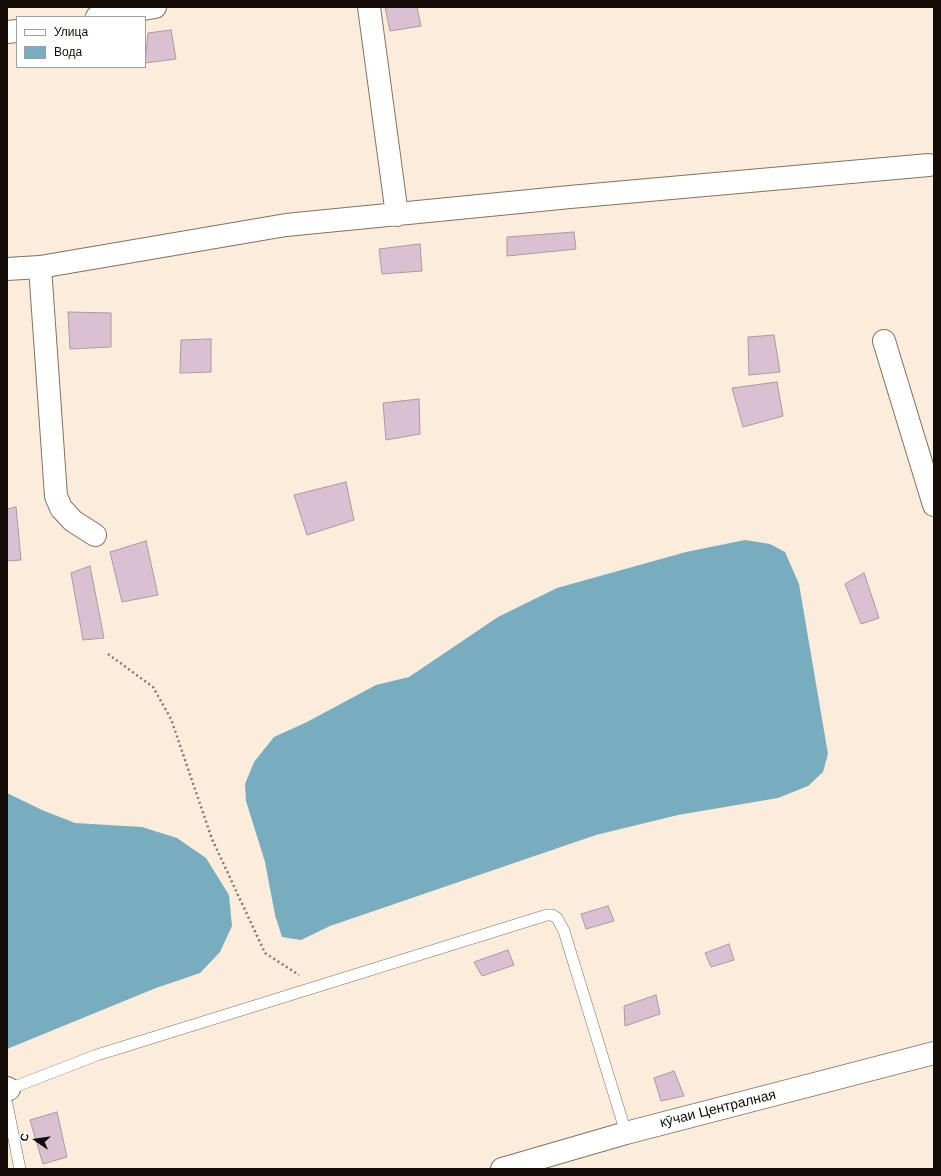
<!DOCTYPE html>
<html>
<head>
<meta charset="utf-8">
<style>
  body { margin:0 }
  #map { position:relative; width:941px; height:1176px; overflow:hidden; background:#fcecdb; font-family:Arial,sans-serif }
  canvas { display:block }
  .frame { position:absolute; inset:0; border:8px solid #130d06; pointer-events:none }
  .legend { position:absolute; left:16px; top:16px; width:130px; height:52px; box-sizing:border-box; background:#fff; border:1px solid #a19e9b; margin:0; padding:5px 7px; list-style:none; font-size:12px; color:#130d06 }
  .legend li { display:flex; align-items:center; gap:8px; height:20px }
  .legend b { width:20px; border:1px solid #a19e9b }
  .north { position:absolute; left:16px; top:1120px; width:40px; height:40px; -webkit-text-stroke:3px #fff; paint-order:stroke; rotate:283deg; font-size:11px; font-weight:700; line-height:16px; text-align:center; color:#130d06 }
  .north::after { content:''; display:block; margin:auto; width:14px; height:18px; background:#130d06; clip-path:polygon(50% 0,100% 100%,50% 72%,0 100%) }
</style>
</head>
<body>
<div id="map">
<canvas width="941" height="1176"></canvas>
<div class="frame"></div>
<ul class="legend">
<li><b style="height:5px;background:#fff"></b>Улица</li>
<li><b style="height:11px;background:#77adbe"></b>Вода</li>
</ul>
<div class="north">С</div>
</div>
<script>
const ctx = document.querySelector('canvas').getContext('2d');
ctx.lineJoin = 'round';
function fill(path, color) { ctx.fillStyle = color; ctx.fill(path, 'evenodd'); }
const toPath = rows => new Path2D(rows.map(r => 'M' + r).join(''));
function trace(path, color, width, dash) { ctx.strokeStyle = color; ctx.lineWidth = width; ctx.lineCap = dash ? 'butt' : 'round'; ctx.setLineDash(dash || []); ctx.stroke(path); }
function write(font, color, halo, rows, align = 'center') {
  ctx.font = font + ' Arial,sans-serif'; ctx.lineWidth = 3; ctx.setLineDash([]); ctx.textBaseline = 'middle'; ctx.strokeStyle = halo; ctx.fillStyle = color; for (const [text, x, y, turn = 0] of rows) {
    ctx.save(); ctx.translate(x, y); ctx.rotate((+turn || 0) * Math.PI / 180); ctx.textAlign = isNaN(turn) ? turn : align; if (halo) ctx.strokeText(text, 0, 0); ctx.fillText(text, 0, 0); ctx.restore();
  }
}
const water = toPath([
  [745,540,770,544,785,552,799,584,828,754,823,772,808,786,778,798,678,815,596,835,330,926,301,940,282,937,275,915,265,862,246,801,245,784,254,762,274,737,307,722,376,685,409,677,498,617,557,588,686,552],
  [7,793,42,810,75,823,142,827,177,838,206,858,229,895,232,926,220,952,200,973,156,988,7,1049]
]);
const building = toPath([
  [385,7,417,7,421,26,390,31,385,7],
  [171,30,176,59,145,63,148,33,171,30],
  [574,232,576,249,507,256,507,237,574,232],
  [420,244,422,271,382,274,379,249,420,244],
  [68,312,111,313,111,347,70,349,68,312],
  [774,335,780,372,749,375,748,337,774,335],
  [211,339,211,372,180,373,181,340,211,339],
  [777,382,783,416,743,427,732,388,777,382],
  [419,399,420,434,386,440,383,403,419,399],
  [346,482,354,520,307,535,294,495,346,482],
  [16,507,21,560,7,561,7,509,16,507],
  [146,541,158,595,122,602,110,552,146,541],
  [90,566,104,638,83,640,71,573,90,566],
  [864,573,879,618,861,624,845,584,864,573],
  [608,906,614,921,586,929,581,914,608,906],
  [729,944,734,960,711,967,705,953,729,944],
  [508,950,514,965,482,976,474,962,508,950],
  [656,995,660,1014,625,1026,624,1006,656,995],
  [674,1071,684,1096,661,1101,654,1078,674,1071],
  [57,1112,67,1157,43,1164,30,1120,57,1112]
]);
const path = toPath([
  [108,654,153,687,171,719,212,839,265,953,299,975]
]);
const service = toPath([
  [7,1092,9,1089,97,1055,547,915,552,915,557,918,564,931,626,1133],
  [7,1104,20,1169]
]);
const minor = toPath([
  [369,7,397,215],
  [97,17,155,7],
  [7,32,17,31],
  [7,269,40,267],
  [884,341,934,505],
  [95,535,73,521,61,508,56,496,40,267,286,225,570,197,929,165],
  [7,1088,9,1089],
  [502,1169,626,1133,934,1053]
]);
const streetNames = [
  ["кӯчаи Централная",718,1109,-14]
];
fill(water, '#77adbe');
fill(building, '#dac1d1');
trace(building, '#ae96a6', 1);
trace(service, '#83725f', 12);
trace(minor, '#83725f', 24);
trace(path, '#84796d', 2.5, [2, 3]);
trace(service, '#fff', 11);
trace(minor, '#fff', 22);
write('14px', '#130d06', '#fff', streetNames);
</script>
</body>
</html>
